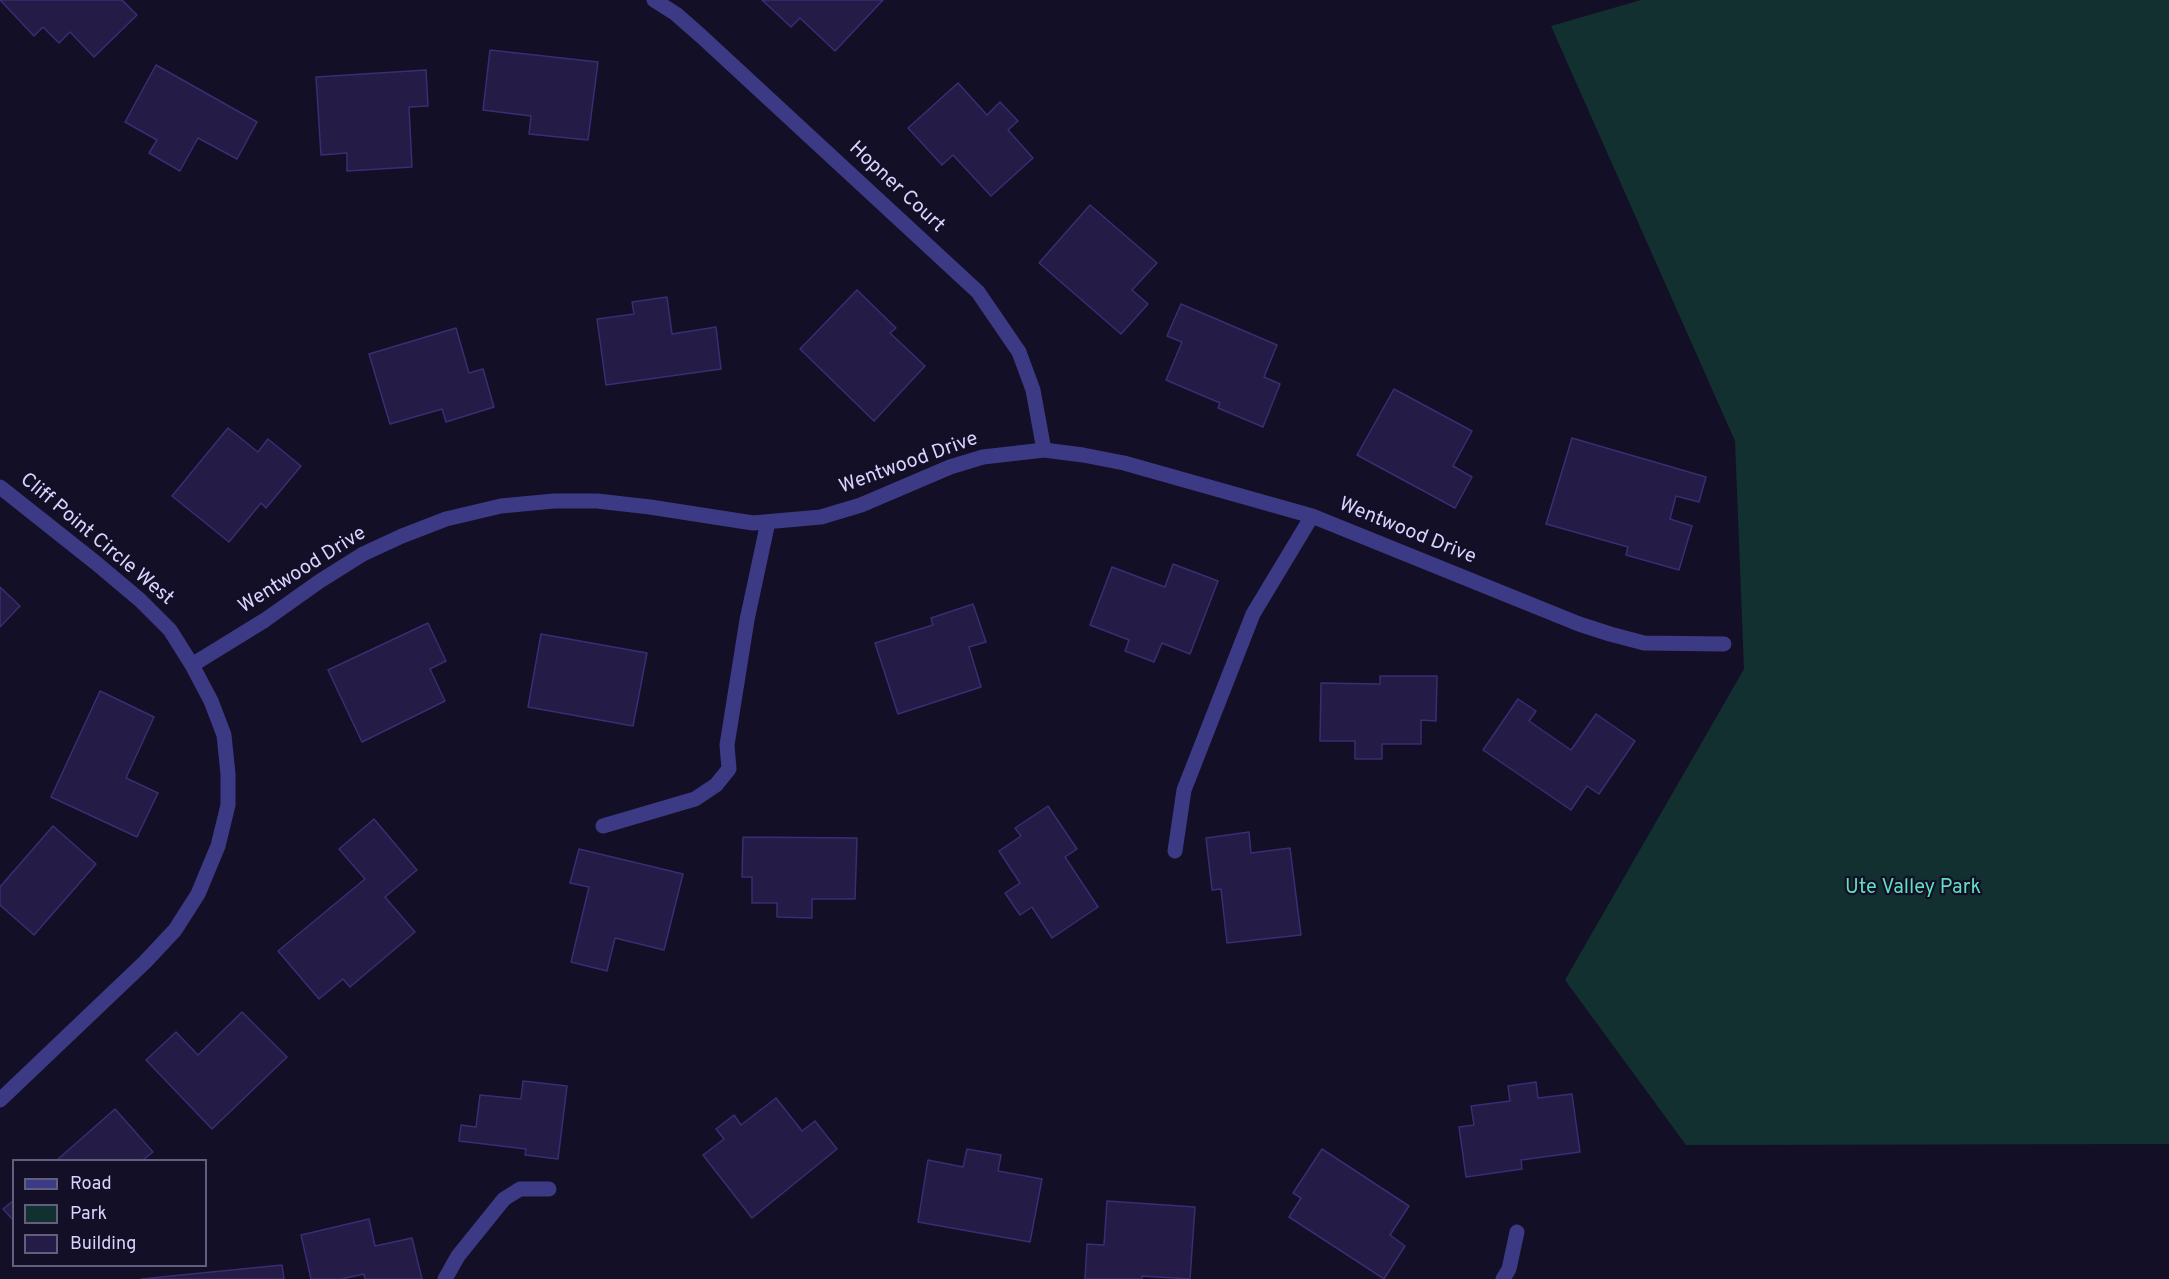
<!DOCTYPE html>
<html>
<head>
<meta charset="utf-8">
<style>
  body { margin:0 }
  #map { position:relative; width:2169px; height:1279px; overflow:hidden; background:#130f26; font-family:Overpass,sans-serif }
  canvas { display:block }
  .legend { position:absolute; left:12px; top:1159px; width:195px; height:108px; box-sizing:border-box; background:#130f26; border:2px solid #625e7d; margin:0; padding:8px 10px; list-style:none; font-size:18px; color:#d9d4ff }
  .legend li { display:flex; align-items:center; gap:12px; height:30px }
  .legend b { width:30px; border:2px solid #625e7d }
</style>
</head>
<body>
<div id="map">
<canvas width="2169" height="1279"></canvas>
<ul class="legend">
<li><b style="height:8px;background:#3d3a85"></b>Road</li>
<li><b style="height:16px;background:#12302f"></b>Park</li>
<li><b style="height:16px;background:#241b47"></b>Building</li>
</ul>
</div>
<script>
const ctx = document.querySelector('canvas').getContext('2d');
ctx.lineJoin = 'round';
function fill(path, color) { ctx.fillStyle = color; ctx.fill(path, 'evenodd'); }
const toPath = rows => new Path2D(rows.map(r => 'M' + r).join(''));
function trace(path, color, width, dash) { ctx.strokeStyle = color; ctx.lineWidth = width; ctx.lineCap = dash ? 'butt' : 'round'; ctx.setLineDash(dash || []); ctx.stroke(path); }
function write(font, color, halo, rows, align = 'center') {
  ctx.font = font + ' Overpass,sans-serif'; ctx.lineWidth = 4.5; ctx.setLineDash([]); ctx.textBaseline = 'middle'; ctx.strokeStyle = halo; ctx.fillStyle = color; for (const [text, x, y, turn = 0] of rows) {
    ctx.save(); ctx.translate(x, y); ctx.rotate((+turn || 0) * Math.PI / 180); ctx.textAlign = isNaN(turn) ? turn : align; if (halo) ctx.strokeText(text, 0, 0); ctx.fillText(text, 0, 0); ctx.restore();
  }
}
const green = toPath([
  [1641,0,2169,0,2169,1144,1686,1145,1565,980,1744,669,1735,441,1551,26]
]);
const building = toPath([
  [0,0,122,0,137,15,94,57,70,32,59,43,43,27,34,36,0,0],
  [762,0,883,0,835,51,800,18,791,27,762,0],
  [490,50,598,62,588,140,529,134,531,116,483,110,490,50],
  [156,65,257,122,237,159,198,138,180,171,149,153,157,140,125,122,156,65],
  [426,70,428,106,409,107,412,167,347,171,347,153,321,155,316,77,426,70],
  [958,83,987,115,1000,102,1018,121,1008,130,1033,158,991,196,953,155,942,165,908,128,958,83],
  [1090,205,1157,263,1132,290,1148,304,1121,334,1039,263,1090,205],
  [857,290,896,328,890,333,925,366,874,421,800,349,857,290],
  [667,297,672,334,716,327,721,369,606,385,597,319,634,314,632,302,667,297],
  [1181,304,1277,345,1264,377,1280,384,1263,427,1218,408,1220,403,1166,380,1182,342,1167,336,1181,304],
  [456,328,469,373,483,369,494,407,446,422,442,409,390,424,369,354,456,328],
  [1394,389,1472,431,1453,466,1472,477,1455,508,1357,455,1394,389],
  [228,428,258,452,268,439,301,466,266,508,261,503,229,542,172,496,228,428],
  [1572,438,1706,477,1699,502,1676,496,1670,519,1692,526,1679,570,1626,555,1628,547,1546,524,1572,438],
  [1173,564,1218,581,1190,654,1162,643,1154,662,1125,651,1129,640,1090,625,1112,567,1165,587,1173,564],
  [0,587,20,606,0,627,0,587],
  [973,604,986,642,969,647,981,687,898,714,875,643,933,625,931,618,973,604],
  [428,623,446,661,430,669,445,701,362,742,328,670,428,623],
  [541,634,647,653,633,726,528,707,541,634],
  [1380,676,1437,676,1436,721,1421,720,1421,744,1382,744,1382,759,1355,759,1355,741,1320,741,1321,683,1380,684,1380,676],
  [100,691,154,717,126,778,158,793,137,837,51,797,100,691],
  [1518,699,1536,711,1529,721,1571,750,1596,714,1635,741,1599,794,1587,786,1571,810,1483,750,1518,699],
  [1048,806,1077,849,1065,857,1098,907,1052,938,1032,907,1020,915,1005,893,1020,883,999,851,1021,836,1015,828,1048,806],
  [374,819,417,870,385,897,415,932,350,987,343,979,319,999,278,951,365,879,339,849,374,819],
  [53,826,96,864,34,935,0,905,0,887,53,826],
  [1249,832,1251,853,1290,848,1301,935,1227,943,1221,889,1212,890,1206,838,1249,832],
  [743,837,857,838,855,899,812,899,812,918,777,917,777,903,752,903,752,877,742,877,743,837],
  [579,849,683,874,664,950,615,938,607,971,571,962,589,887,570,883,579,849],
  [242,1012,287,1057,212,1129,146,1060,176,1032,198,1055,242,1012],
  [523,1081,567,1086,558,1159,525,1155,526,1149,459,1141,461,1125,476,1127,480,1095,521,1099,523,1081],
  [1536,1082,1538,1098,1572,1094,1580,1152,1521,1160,1522,1169,1466,1177,1459,1127,1474,1125,1471,1106,1510,1101,1508,1086,1536,1082],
  [776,1098,802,1131,815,1121,837,1149,752,1218,703,1155,724,1139,716,1129,734,1115,741,1125,776,1098],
  [115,1109,153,1152,143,1160,57,1160,115,1109],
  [967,1149,1001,1155,998,1171,1042,1179,1030,1242,918,1222,928,1160,963,1167,967,1149],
  [1322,1149,1409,1206,1390,1235,1405,1246,1384,1279,1289,1217,1301,1198,1293,1193,1322,1149],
  [14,1200,14,1221,3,1209,14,1200],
  [1107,1201,1195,1207,1190,1279,1142,1276,1142,1279,1085,1279,1087,1244,1104,1245,1107,1201],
  [369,1219,375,1246,412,1238,422,1279,365,1279,364,1274,341,1279,311,1279,301,1235,369,1219],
  [282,1265,284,1279,141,1279,282,1265]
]);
const minor = toPath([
  [654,0,676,14,701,36,978,292,1019,352,1033,390,1044,450],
  [0,487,96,563,140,600,170,630,192,665,211,701,224,735,228,774,228,805,218,846,198,894,175,930,145,962,0,1100],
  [192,665,265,620,320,581,363,554,402,536,446,519,501,506,554,501,597,501,650,507,753,523,821,517,861,505,950,467,983,457,1044,450,1083,455,1124,463,1312,516,1579,624,1610,634,1644,643,1724,644],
  [603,826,695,799,716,785,729,769,727,745,747,620,768,522],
  [1175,851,1184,790,1253,614,1312,516],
  [445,1279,458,1256,504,1199,520,1189,549,1189],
  [1503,1279,1509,1269,1517,1232]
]);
const streetNames = [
  ["Hopner Court",896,188,43],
  ["Wentwood Drive",909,464,-20],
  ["Wentwood Drive",1407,532,22],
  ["Cliff Point Circle West",96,540,40],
  ["Wentwood Drive",303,571,-32]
];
const parkNames = [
  ["Ute Valley Park",1913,889]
];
fill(green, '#12302f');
fill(building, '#241b47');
trace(building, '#3b2d73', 1.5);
trace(minor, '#3d3a85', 15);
write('20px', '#d9d4ff', '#130f26', streetNames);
write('20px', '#5fe0c0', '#130f26', parkNames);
</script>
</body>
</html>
